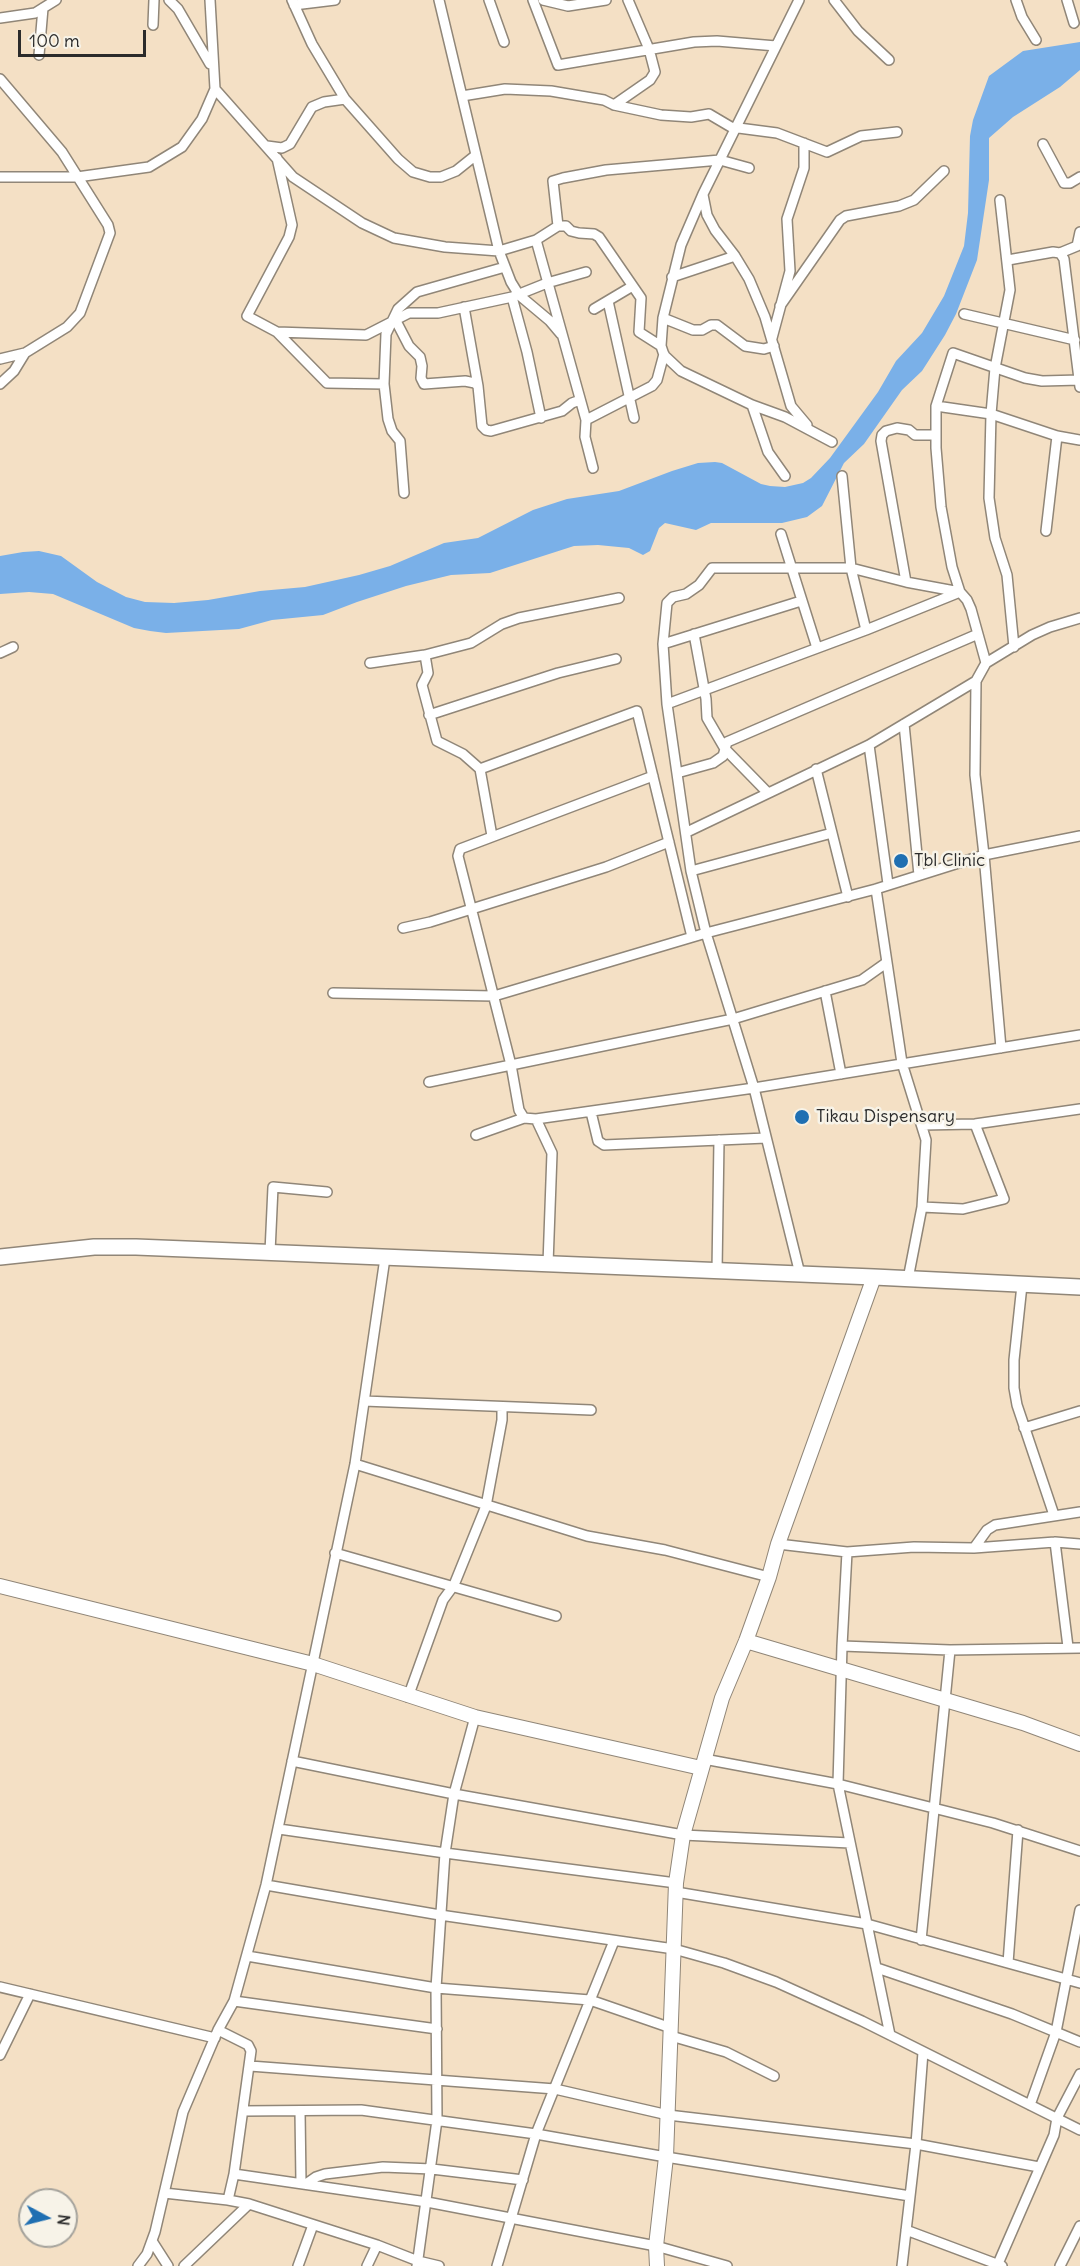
<!DOCTYPE html>
<html>
<head>
<meta charset="utf-8">
<style>
  body { margin:0 }
  #map { position:relative; width:1080px; height:2266px; overflow:hidden; background:#f4e0c5; font-family:Delius,sans-serif }
  canvas { display:block }
  .north { position:absolute; left:18px; top:2188px; width:60px; height:60px; box-sizing:border-box; background:#f7f3e8; border:2px solid #a5a39c; border-radius:50%; rotate:97deg; font-size:16px; font-weight:700; line-height:24px; text-align:center; color:#2b2b2b }
  .north::after { content:''; display:block; margin:auto; width:21px; height:27px; background:#1f6fb2; clip-path:polygon(50% 0,100% 100%,50% 72%,0 100%) }
  .scale { position:absolute; left:18px; top:30px; width:128px; height:27px; box-sizing:border-box; border:3px solid #2b2b2b; border-top:0; padding-left:8px; font-size:18px; line-height:21px; white-space:nowrap; color:#2b2b2b; -webkit-text-stroke:4px #f7f3e8; paint-order:stroke }
</style>
</head>
<body>
<div id="map">
<canvas width="1080" height="2266"></canvas>
<div class="north">N</div>
<div class="scale">100 m</div>
</div>
<script>
const ctx = document.querySelector('canvas').getContext('2d');
ctx.lineJoin = 'round';
function fill(path, color) { ctx.fillStyle = color; ctx.fill(path, 'evenodd'); }
const toPath = rows => new Path2D(rows.map(r => 'M' + r).join(''));
function trace(path, color, width, dash) { ctx.strokeStyle = color; ctx.lineWidth = width; ctx.lineCap = dash ? 'butt' : 'round'; ctx.setLineDash(dash || []); ctx.stroke(path); }
function write(font, color, halo, rows, align = 'center') {
  ctx.font = font + ' Delius,sans-serif'; ctx.lineWidth = 5; ctx.setLineDash([]); ctx.textBaseline = 'middle'; ctx.strokeStyle = halo; ctx.fillStyle = color; for (const [text, x, y, turn = 0] of rows) {
    ctx.save(); ctx.translate(x, y); ctx.rotate((+turn || 0) * Math.PI / 180); ctx.textAlign = isNaN(turn) ? turn : align; if (halo) ctx.strokeText(text, 0, 0); ctx.fillText(text, 0, 0); ctx.restore();
  }
}
const water = toPath([
  [1080,42,1080,70,1060,87,1013,117,989,138,989,180,977,260,956,314,945,335,922,371,902,390,864,444,844,463,822,506,807,517,782,523,711,523,696,530,665,523,659,528,650,551,643,555,629,548,598,545,574,546,490,573,451,575,406,586,357,602,323,615,272,620,239,629,166,633,150,631,134,628,53,594,29,592,0,594,0,556,23,552,39,551,61,556,97,582,126,597,145,602,174,603,208,600,260,591,305,587,359,575,390,566,444,543,478,538,533,510,567,499,619,491,672,471,698,463,715,462,722,463,761,484,770,486,785,487,803,483,811,478,830,458,878,392,896,361,922,333,944,296,964,246,968,213,970,136,973,120,989,76,1023,51]
]);
const street = toPath([
  [169,0,178,9,210,64],
  [292,0,312,44,345,99,398,159,413,172,430,177,441,177,456,171,476,155],
  [439,0,499,251,511,282,519,295,550,321,561,334],
  [489,0,504,42],
  [533,0,558,65,694,42,717,41,776,46],
  [543,0,568,6,606,0],
  [799,0,703,194,681,245,663,318,661,346,664,355,681,371,752,405,785,417,832,442],
  [834,0,858,31,889,60],
  [1016,0,1022,17,1036,40],
  [1067,0,1074,23],
  [294,5,335,0],
  [0,18,35,13,56,0],
  [153,25,154,0],
  [39,55,43,8],
  [0,79,62,152,108,225,110,233,80,313,67,327,25,353,0,359],
  [215,89,293,177,362,223,394,238,445,247,499,251,536,240,558,226,566,226,571,231,579,233,594,234,599,237,641,298,639,332,661,346],
  [462,96,505,89,551,91,604,100,614,105,661,115,691,117,709,114,731,127,777,133,827,152,861,136,897,132],
  [614,105,650,80,655,72,649,49,628,0],
  [1043,144,1064,183,1070,183,1080,177],
  [267,146,282,148,290,144,312,107,324,102,345,99],
  [277,158,292,225,289,237,247,316,277,332,327,383,384,384],
  [0,177,77,177,149,167,182,147,202,119,215,89,210,0],
  [703,195,707,215,715,230,735,256,749,279,765,317,791,406,807,425],
  [1000,200,1010,290,995,368,991,414,989,498,995,538,1007,575,1014,647],
  [558,226,553,181,563,178,606,170,720,160,749,168],
  [536,240,586,420,585,437,593,468],
  [1060,253,1064,259,1080,387],
  [1008,260,1053,252,1060,253,1077,246,1080,232],
  [672,277,735,256],
  [512,297,527,352,541,418],
  [608,301,634,418],
  [780,306,840,220,846,216,899,206,914,200,944,171],
  [464,307,478,386],
  [594,309,631,287],
  [964,314,1075,340],
  [663,318,693,330,702,330,711,325,717,325,745,346,764,349,774,346],
  [395,319,409,346,420,357,422,366,421,378,424,384,465,381,475,383,478,386,482,426,486,430,491,431,562,411,572,403,580,400],
  [277,332,366,335,409,313,438,313,512,297,547,283,586,272],
  [772,338,790,271,787,219,804,168,804,143],
  [0,384,14,371,25,353],
  [752,405,768,452,785,476],
  [936,406,991,414,1057,436,1080,440],
  [586,420,652,386,657,380,664,354],
  [842,476,851,568,866,630],
  [404,493,400,441,392,431,388,419,384,384,386,334,398,309,417,292,505,267],
  [1046,531,1057,436],
  [781,534,817,648],
  [906,582,881,441,882,435,886,431,897,428,909,430,915,435,936,435],
  [694,634,706,699,707,718,725,749,767,792],
  [663,644,801,601],
  [0,653,13,647],
  [425,655,428,673,422,685,437,741,463,754,480,769,492,836],
  [370,663,425,655,471,643,502,624,519,618,619,598],
  [986,663,971,609,967,600,960,592,952,567,941,507,936,448,936,406,953,353,1025,378,1042,381,1080,380],
  [976,681,975,775,984,855,1001,1048],
  [667,704,866,630,960,592],
  [429,715,558,673,616,659],
  [904,724,919,875],
  [869,745,888,884],
  [480,769,637,711,692,937],
  [816,769,848,897],
  [677,773,713,763,723,756,727,742,978,634],
  [687,832,869,745,976,681,986,663,1032,635,1050,627,1080,618],
  [691,871,832,833],
  [876,889,902,1063,926,1140,922,1207,908,1279],
  [403,928,430,922,606,867,669,842],
  [825,991,841,1074],
  [333,993,494,996,706,933,876,889,984,855,1080,836],
  [429,1082,733,1019,862,980,886,963],
  [591,1112,598,1141,604,1145,766,1138],
  [524,1118,519,1110,511,1065,458,856,460,849,653,776],
  [536,1119,552,1153,548,1264],
  [922,1125,975,1124,1080,1109],
  [476,1135,524,1118,536,1119,754,1088,1080,1035],
  [922,1207,963,1209,1004,1199,975,1124],
  [270,1252,273,1187,327,1192],
  [717,1271,719,1140],
  [800,1274,754,1088,706,933,691,871,667,704,663,644,667,603,673,597,686,594,699,585,712,568,851,568,906,582,960,592],
  [1022,1285,1014,1360,1014,1388,1017,1405,1054,1515],
  [364,1401,591,1410],
  [1024,1428,1080,1411],
  [355,1464,587,1536,665,1550,769,1577],
  [1055,1542,1068,1647],
  [778,1544,847,1552,914,1547,974,1548,1055,1542,1080,1544],
  [974,1548,987,1530,995,1525,1080,1512],
  [847,1552,842,1646,838,1784,890,2035],
  [335,1553,556,1616],
  [842,1646,950,1650,1080,1648],
  [408,1697,443,1600,454,1585,486,1506,502,1420,502,1407],
  [704,1759,838,1784,993,1823,1080,1851],
  [292,1761,454,1794,683,1835,850,1843],
  [279,1829,445,1853,676,1883],
  [266,1885,440,1915,674,1949,724,1963,776,1982,862,2021,1080,2130],
  [676,1892,867,1924,1080,1983],
  [921,1940,950,1650],
  [247,1956,436,1988,590,2000,671,2028],
  [1008,1963,1018,1830],
  [877,1968,1012,2014,1080,2042],
  [0,1987,215,2038],
  [234,2001,437,2029],
  [218,2030,248,2045,251,2051,234,2174,228,2200],
  [671,2036,726,2052,774,2076],
  [0,2055,30,1994],
  [250,2066,555,2089,668,2115,916,2144,1039,2167],
  [1030,2105,1056,2032,1080,1910],
  [243,2111,361,2110,536,2134,666,2157,910,2196],
  [300,2111,301,2183],
  [234,2174,427,2202,656,2246,727,2266],
  [306,2184,316,2177,325,2174,383,2167,432,2169,523,2180],
  [164,2193,228,2200,249,2204,377,2245,418,2261,439,2266],
  [906,2230,1002,2266],
  [152,2241,168,2266],
  [138,2266,147,2254,155,2232,183,2112,218,2030,234,2001,266,1885,355,1464,385,1258],
  [184,2266,249,2204],
  [298,2266,313,2225],
  [367,2266,377,2245],
  [417,2266,437,2120,436,1988,445,1853,454,1794,475,1717],
  [497,2266,536,2134,614,1941],
  [902,2266,916,2144,923,2052],
  [997,2266,1054,2135,1057,2118,1080,2074],
  [1060,2266,1080,2226]
]);
const secondary = toPath([
  [0,1586,313,1664,475,1717,701,1768],
  [746,1641,1023,1723,1080,1744],
  [657,2266,656,2246,666,2157,676,1883,683,1835,722,1698,746,1641,769,1577,778,1544,874,1277]
]);
const primary = toPath([
  [0,1257,94,1247,136,1247,874,1277,1080,1287]
]);
const markers = [
  [901,861,8,"#1f6fb2"],
  [802,1117,8,"#1f6fb2"]
];
const poiNames = [
  ["Tbl Clinic",914,861],
  ["Tikau Dispensary",816,1117]
];
fill(water, '#7ab0e8');
trace(street, '#908678', 12);
trace(secondary, '#908678', 16);
trace(primary, '#908678', 18);
trace(street, '#fff', 9);
trace(secondary, '#fff', 14);
trace(primary, '#fff', 15);
for (const [x, y, r, color] of markers) { const dot = new Path2D(); dot.arc(x, y, r, 0, 2 * Math.PI); ctx.fillStyle = color; ctx.fill(dot); trace(dot, '#f7f3e8', 2); }
write('18px', '#2b2b2b', '#f7f3e8', poiNames, 'left');
</script>
</body>
</html>
